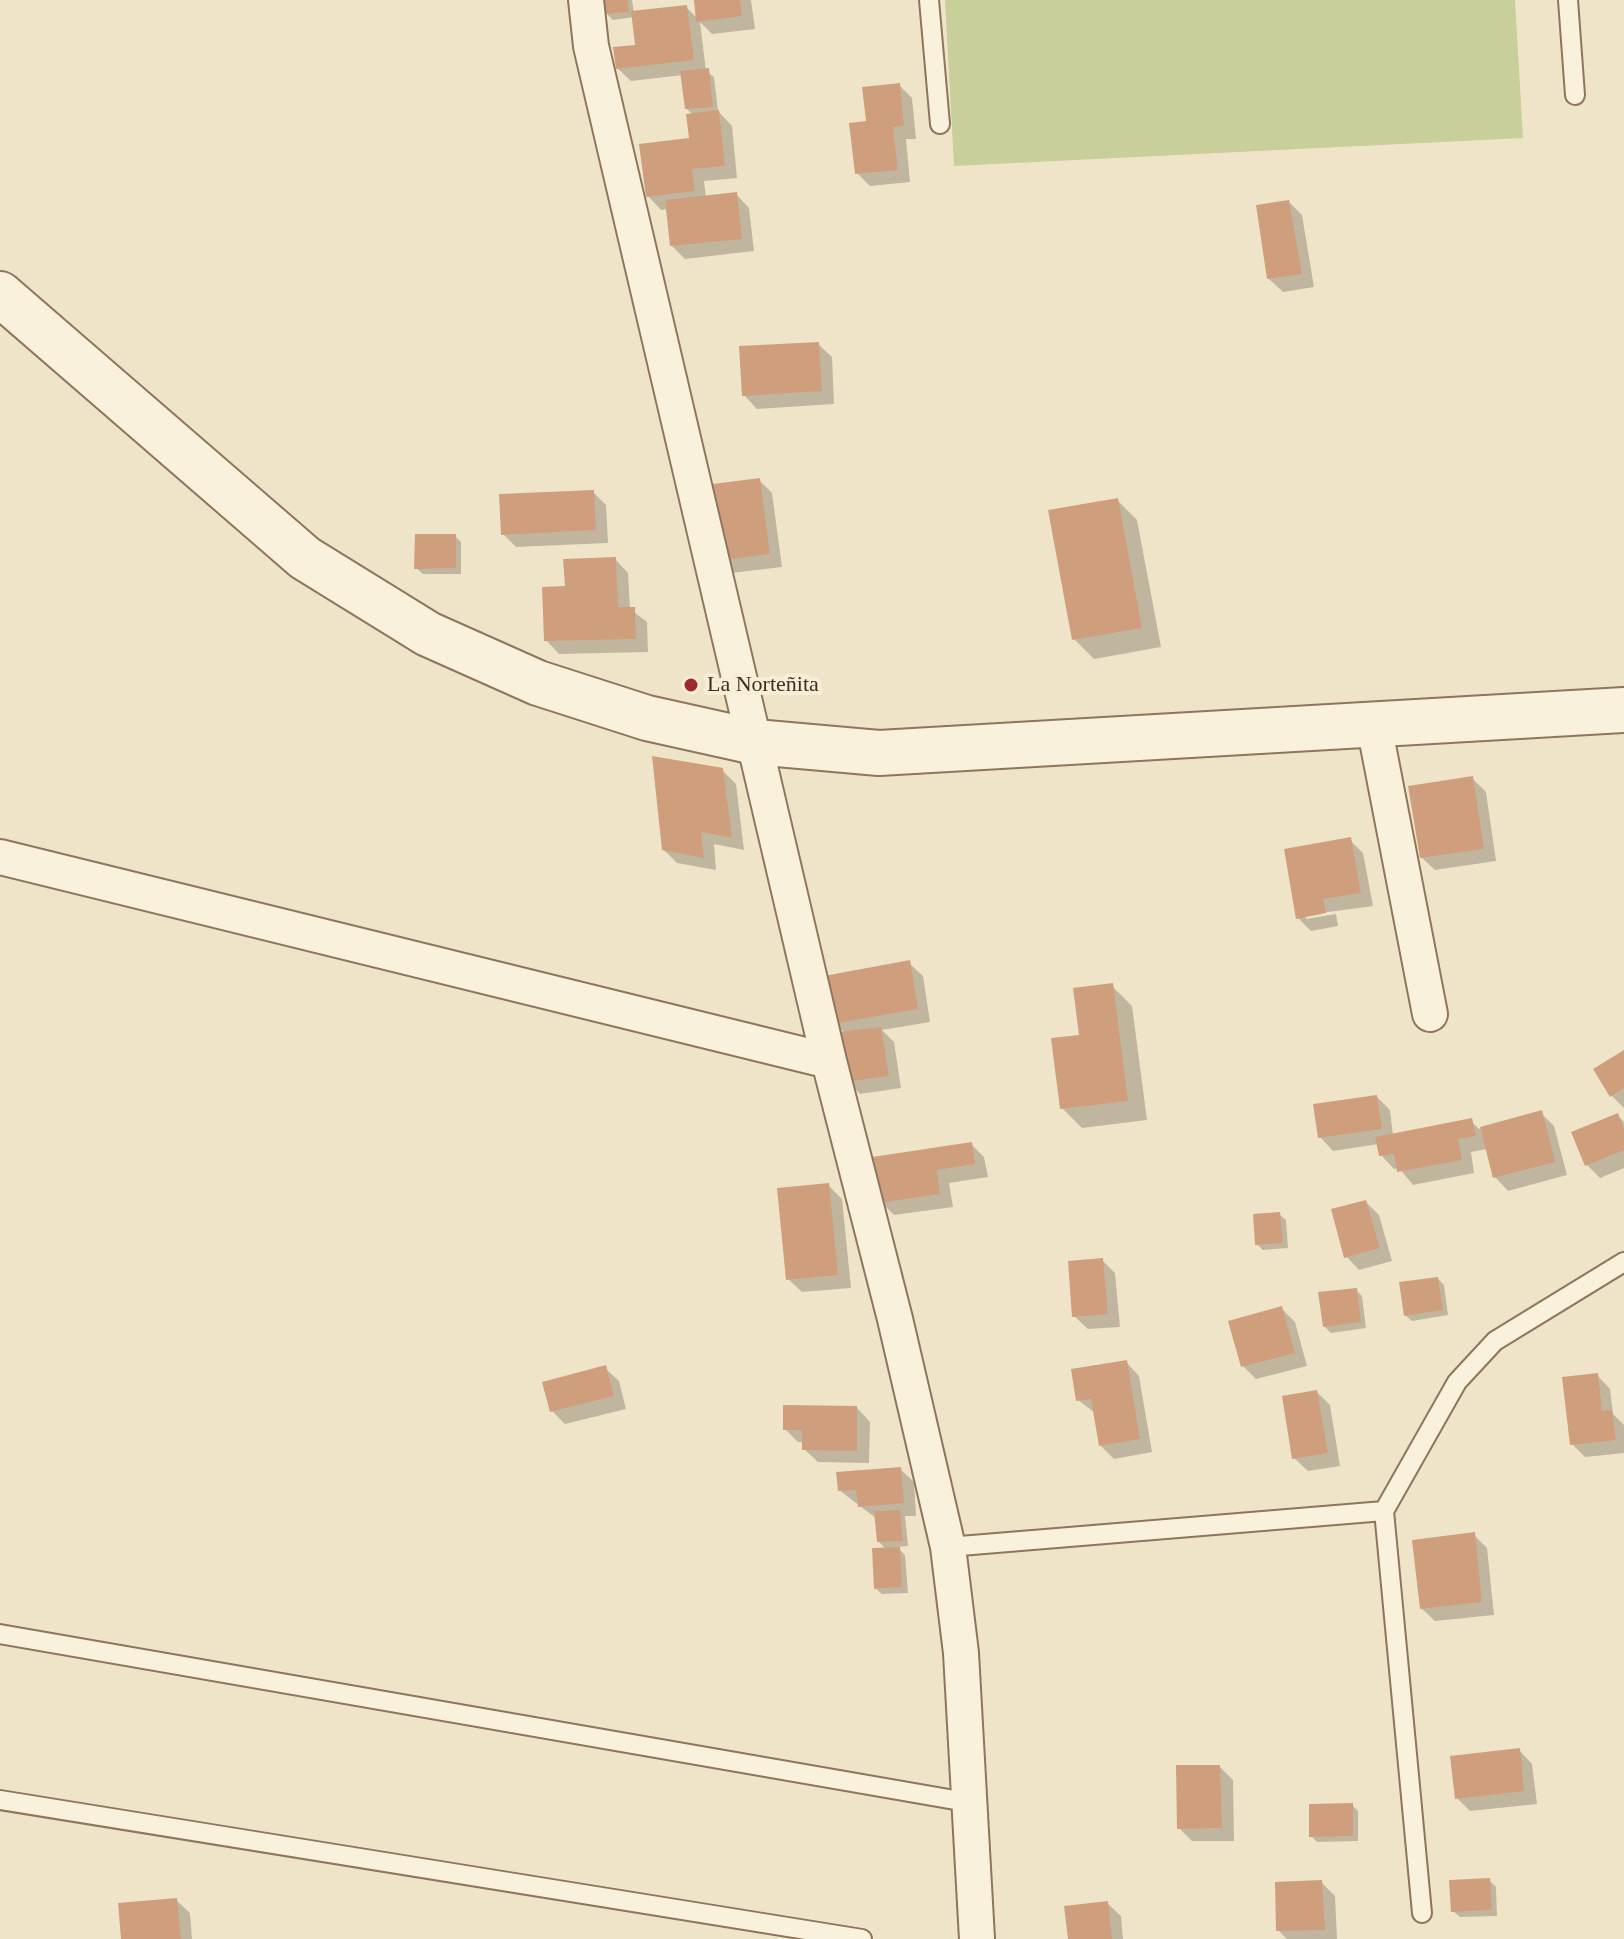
<!DOCTYPE html>
<html>
<head>
<meta charset="utf-8">
<style>
  body { margin:0 }
  canvas { display:block; background:#f0e4c8 }
</style>
</head>
<body>
<canvas width="1624" height="1939"></canvas>
<script>
const ctx = document.querySelector('canvas').getContext('2d');
ctx.lineJoin = 'round';
function fill(path, color) { ctx.fillStyle = color; ctx.fill(path, 'evenodd'); }
const toPath = rows => new Path2D(rows.map(r => 'M' + r).join(''));
function trace(path, color, width, dash) { ctx.strokeStyle = color; ctx.lineWidth = width; ctx.lineCap = dash ? 'butt' : 'round'; ctx.setLineDash(dash || []); ctx.stroke(path); }
function write(font, color, halo, rows, align = 'center') {
  ctx.font = font + ' Georgia,serif'; ctx.lineWidth = 8; ctx.setLineDash([]); ctx.textBaseline = 'middle'; ctx.strokeStyle = halo; ctx.fillStyle = color; for (const [text, x, y, turn = 0] of rows) {
    ctx.save(); ctx.translate(x, y); ctx.rotate((+turn || 0) * Math.PI / 180); ctx.textAlign = isNaN(turn) ? turn : align; if (halo) ctx.strokeText(text, 0, 0); ctx.fillText(text, 0, 0); ctx.restore();
  }
}
const green = toPath([
  [945,0,1515,0,1523,138,954,166]
]);
const shadow = toPath([
  [605,0,632,0,634,13,686,7,698,19,696,0,751,0,755,29,712,34,700,22,706,71,714,77,718,111,732,126,737,178,704,181,706,198,736,194,749,208,754,251,685,259,672,246,668,209,661,210,648,196,691,139,693,115,686,108,683,75,631,81,617,68,638,46,634,17,613,20,606,13],
  [899,85,912,98,916,139,906,139,910,182,870,186,857,173,869,123],
  [1289,202,1302,215,1314,287,1283,292,1269,279],
  [818,344,832,357,834,404,757,409,744,395],
  [759,480,772,493,782,567,731,573,718,560],
  [593,492,606,505,608,543,516,547,503,534],
  [1117,500,1137,520,1161,647,1094,659,1074,639],
  [455,536,461,542,461,574,423,574,416,568],
  [615,559,628,573,630,609,647,622,648,652,559,654,546,640,567,588],
  [722,770,736,784,744,850,714,844,716,870,677,863,664,850],
  [1472,778,1486,792,1496,861,1435,870,1421,857],
  [1350,840,1363,853,1373,906,1306,915,1306,919,1336,914,1338,926,1311,931,1298,918],
  [909,963,923,976,930,1022,882,1030,894,1042,901,1088,860,1094,847,1081,845,1033,834,1023],
  [1112,986,1132,1006,1147,1120,1082,1128,1062,1108,1081,1036],
  [1624,1052,1624,1108,1612,1096],
  [1377,1097,1390,1110,1393,1136,1471,1121,1479,1129,1541,1113,1554,1126,1567,1175,1508,1191,1495,1177,1487,1149,1471,1152,1474,1173,1413,1185,1399,1168,1394,1169,1381,1155,1379,1144,1333,1151,1320,1137],
  [1617,1115,1624,1122,1624,1168,1600,1178,1587,1165],
  [971,1144,984,1157,988,1177,949,1183,953,1207,894,1215,881,1202],
  [828,1185,842,1199,851,1288,802,1292,788,1279],
  [1366,1202,1379,1215,1392,1261,1359,1270,1346,1256],
  [1279,1214,1286,1220,1288,1248,1263,1250,1257,1244],
  [1102,1260,1115,1273,1120,1327,1088,1329,1074,1316],
  [1438,1279,1444,1285,1448,1315,1412,1321,1405,1315],
  [1356,1290,1362,1296,1366,1328,1331,1333,1324,1326],
  [1281,1308,1295,1322,1307,1366,1256,1379,1243,1366],
  [1126,1362,1139,1376,1152,1452,1114,1459,1100,1445,1095,1413,1078,1400],
  [605,1368,619,1381,626,1409,565,1424,552,1411],
  [1597,1375,1610,1389,1613,1414,1624,1425,1624,1453,1585,1457,1572,1444],
  [1317,1392,1330,1405,1340,1466,1308,1471,1294,1458],
  [857,1408,870,1422,869,1463,818,1462,804,1449,804,1442,798,1442,785,1429],
  [900,1469,914,1482,916,1516,905,1516,908,1546,897,1547,905,1555,908,1593,882,1594,875,1588,887,1550,878,1541,877,1519,839,1490],
  [1474,1535,1487,1548,1494,1615,1435,1621,1421,1608],
  [1519,1750,1532,1764,1537,1804,1470,1811,1457,1798],
  [1220,1767,1233,1780,1234,1841,1192,1841,1179,1828],
  [1352,1805,1358,1811,1358,1841,1317,1842,1311,1836],
  [1489,1880,1496,1887,1497,1916,1460,1917,1453,1911],
  [1321,1882,1335,1896,1337,1939,1287,1939,1278,1930],
  [176,1900,190,1913,192,1939,123,1939],
  [1107,1903,1121,1916,1123,1939,1070,1939]
]);
const building = toPath([
  [603,0,628,0,629,12,605,14],
  [694,0,740,0,742,16,696,22],
  [687,5,694,60,616,69,613,47,635,45,631,11],
  [709,68,713,107,685,109,680,71],
  [900,83,904,126,893,127,898,170,855,174,849,123,866,121,862,87],
  [719,110,725,166,692,169,695,191,646,197,639,144,689,138,686,114],
  [737,192,742,239,670,246,665,200],
  [1289,200,1302,274,1267,279,1256,205],
  [819,342,822,391,742,396,739,346],
  [760,478,770,554,716,561,705,485],
  [594,490,596,530,501,535,499,494],
  [1118,498,1142,628,1072,640,1048,510],
  [415,534,456,534,456,568,414,569],
  [616,557,618,607,635,607,636,639,544,641,542,587,565,586,563,559],
  [652,756,723,768,732,838,701,832,704,858,662,850],
  [1473,776,1484,849,1420,858,1408,786],
  [1351,837,1361,893,1323,899,1326,913,1296,919,1284,849],
  [910,960,918,1009,832,1024,824,976],
  [1113,983,1128,1101,1060,1109,1051,1038,1079,1035,1073,988],
  [881,1027,889,1076,845,1082,838,1032],
  [1624,1050,1624,1088,1610,1097,1593,1069],
  [1377,1095,1382,1129,1318,1138,1313,1104],
  [1542,1110,1555,1162,1493,1178,1480,1127],
  [1618,1113,1624,1129,1624,1150,1585,1166,1571,1132],
  [1472,1118,1476,1136,1458,1139,1462,1160,1397,1172,1394,1154,1379,1156,1375,1137],
  [972,1142,975,1164,937,1170,940,1194,879,1203,872,1157],
  [829,1183,838,1275,786,1280,777,1188],
  [1366,1200,1380,1248,1344,1258,1331,1209],
  [1280,1212,1283,1243,1255,1245,1253,1214],
  [1103,1258,1108,1314,1072,1317,1068,1261],
  [1438,1277,1443,1310,1404,1316,1399,1282],
  [1357,1288,1361,1322,1323,1327,1318,1292],
  [1282,1306,1295,1353,1241,1367,1228,1321],
  [1127,1360,1140,1439,1099,1446,1091,1399,1076,1401,1071,1369],
  [606,1365,614,1396,550,1412,542,1382],
  [1598,1373,1602,1411,1612,1410,1616,1440,1570,1445,1562,1377],
  [1317,1390,1328,1453,1292,1459,1282,1396],
  [783,1405,857,1406,857,1451,802,1450,802,1430,783,1430],
  [901,1467,904,1503,858,1507,856,1490,838,1491,836,1472],
  [900,1510,903,1541,877,1542,874,1511],
  [1475,1532,1482,1602,1420,1609,1412,1540],
  [900,1547,902,1587,874,1589,872,1548],
  [1520,1748,1524,1791,1455,1799,1450,1756],
  [1176,1765,1220,1765,1222,1828,1177,1829],
  [1353,1803,1353,1836,1309,1837,1309,1804],
  [1490,1878,1492,1910,1451,1912,1449,1880],
  [1322,1880,1325,1930,1276,1931,1275,1882],
  [177,1898,181,1939,121,1939,118,1903],
  [1108,1901,1112,1939,1068,1939,1064,1906]
]);
const service = toPath([
  [929,0,940,124],
  [1568,0,1575,95],
  [1384,1511,1422,1913],
  [948,1547,1384,1511,1457,1382,1495,1341,1624,1262],
  [0,1634,972,1803],
  [0,1800,862,1939]
]);
const minor = toPath([
  [586,0,591,46,829,1061,895,1319,948,1547,961,1653,977,1939],
  [1374,725,1430,1014],
  [0,857,829,1061]
]);
const tertiary = toPath([
  [0,294,305,558,428,634,538,683,647,718,755,742,879,753,1624,710]
]);
const markers = [
  [691,685,8,"#9e2a2b"]
];
const poiNames = [
  ["La Norteñita",707,685]
];
fill(green, '#c9cf9b');
fill(shadow, '#0003');
fill(building, '#cf9f7d');
trace(service, '#8d765c', 22);
trace(minor, '#8d765c', 38);
trace(tertiary, '#8d765c', 48);
trace(service, '#faf1dc', 18);
trace(minor, '#faf1dc', 34);
trace(tertiary, '#faf1dc', 44);
for (const [x, y, r, color] of markers) { const dot = new Path2D(); dot.arc(x, y, r, 0, 2 * Math.PI); ctx.fillStyle = color; ctx.fill(dot); trace(dot, '#f7eed8', 3); }
write('22px', '#3d2e20', '#f7eed8', poiNames, 'left');
</script>
</body>
</html>
